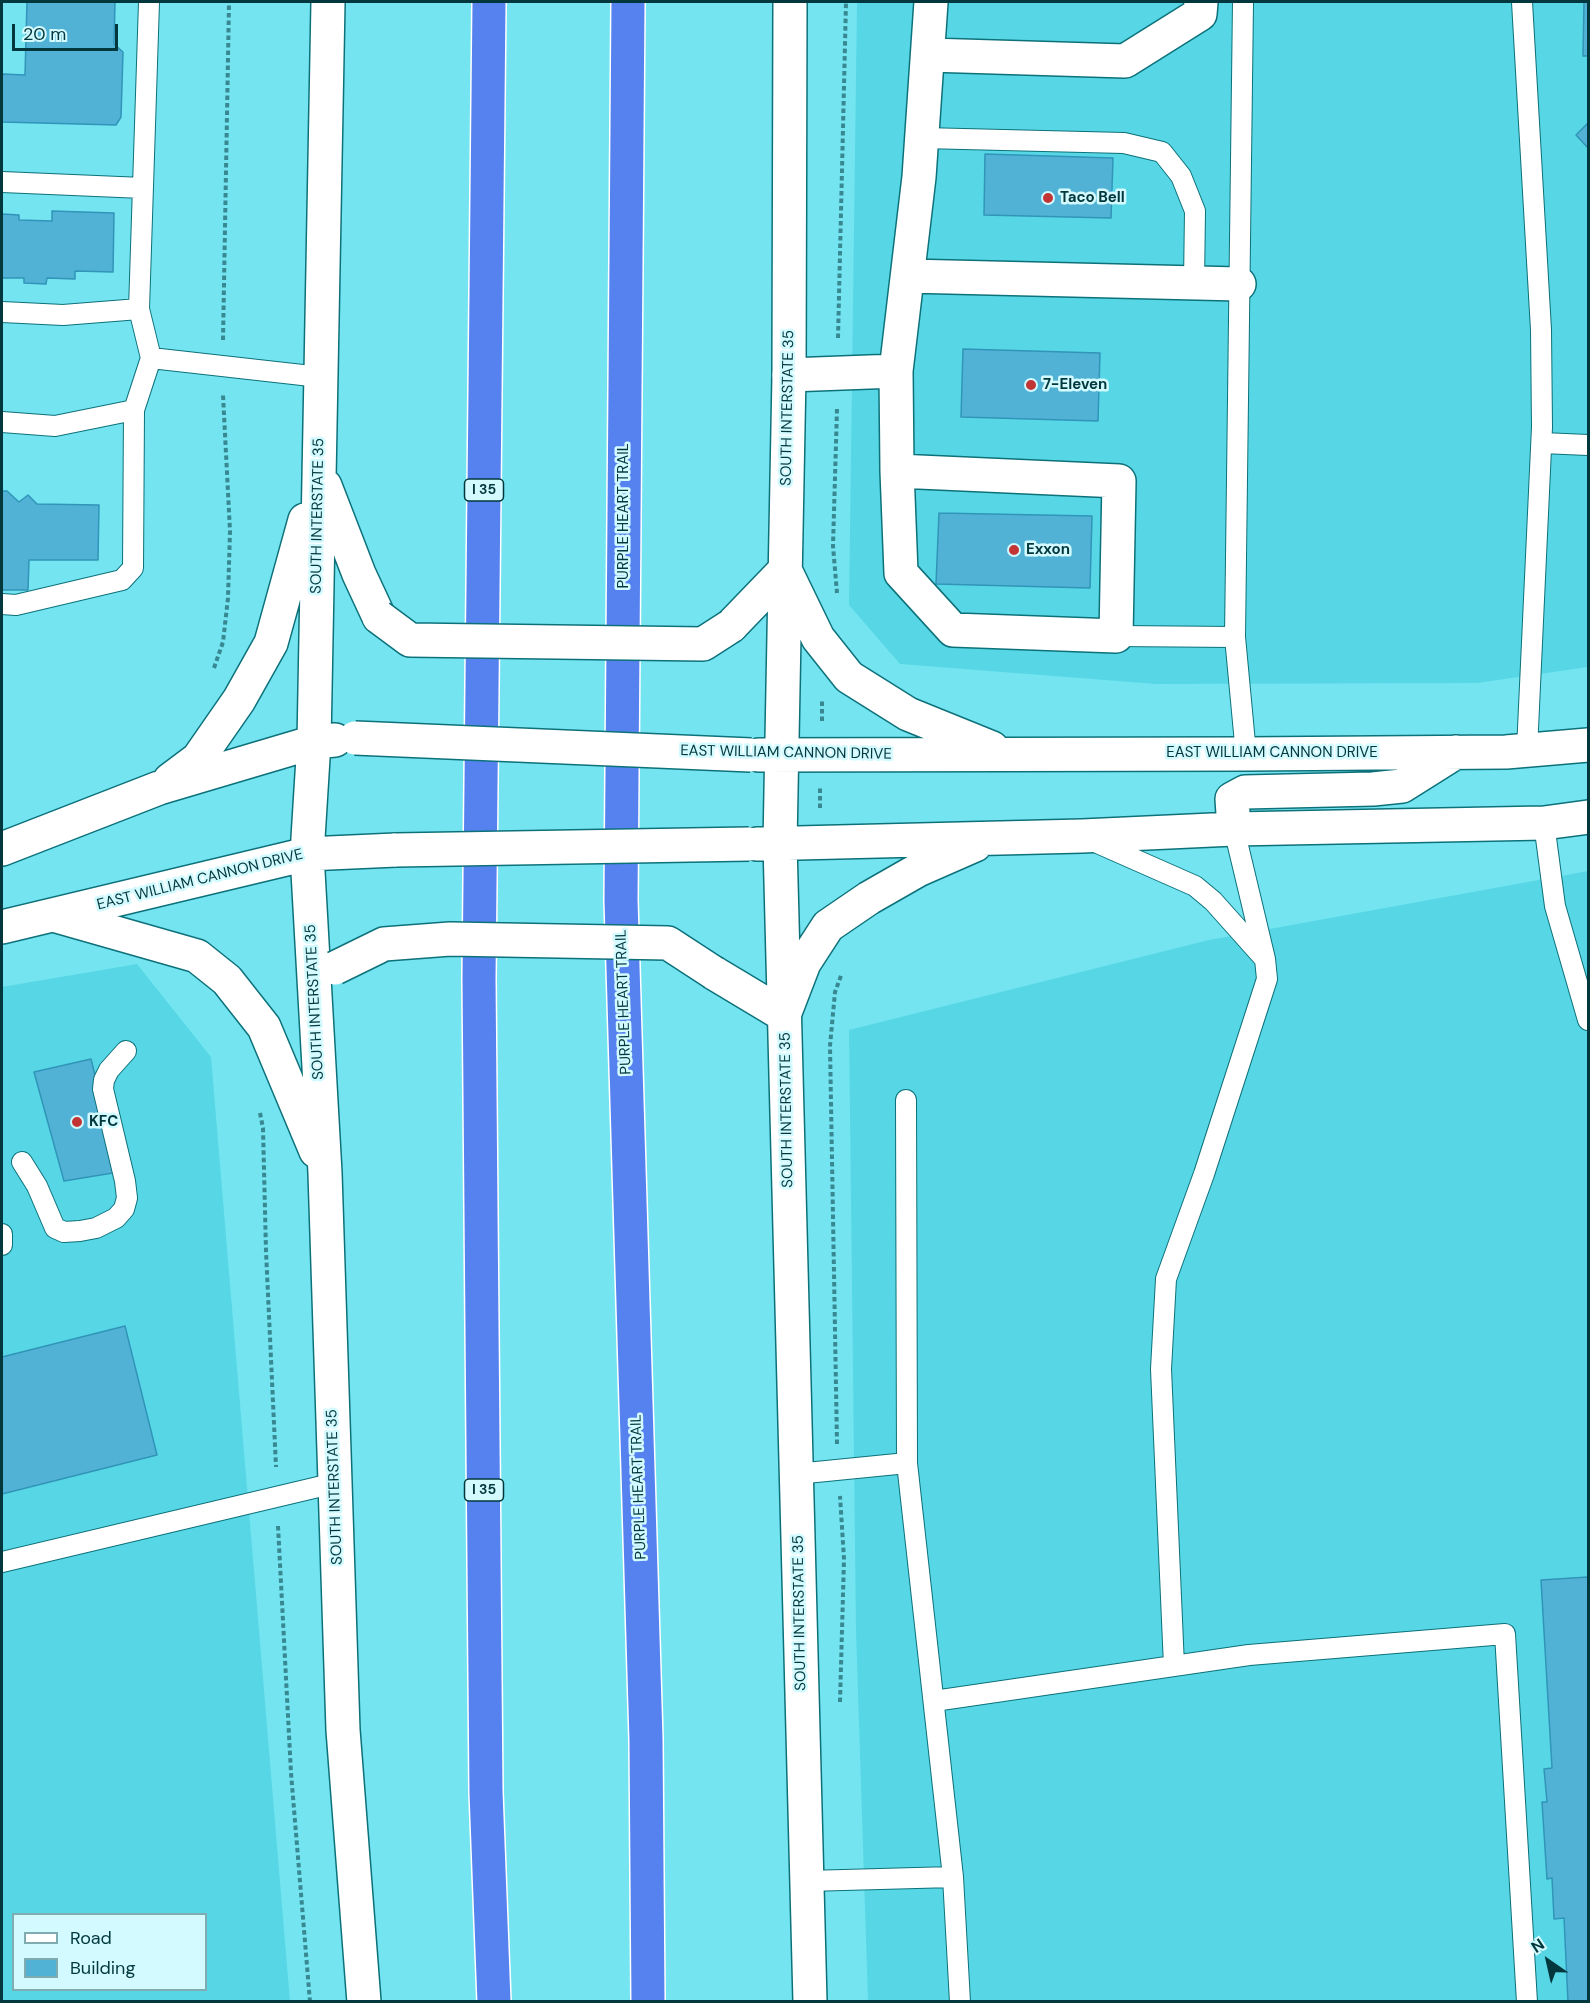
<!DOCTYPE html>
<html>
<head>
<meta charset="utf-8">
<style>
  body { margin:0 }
  #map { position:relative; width:1590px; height:2003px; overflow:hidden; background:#74e4f1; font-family:"DM Sans",sans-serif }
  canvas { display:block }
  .frame { position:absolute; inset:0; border:3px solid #02383d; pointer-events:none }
  .legend { position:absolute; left:12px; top:1913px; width:195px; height:78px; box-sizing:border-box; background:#d2faff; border:2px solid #7facb1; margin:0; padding:8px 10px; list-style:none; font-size:18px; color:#02383d }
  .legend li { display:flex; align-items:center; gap:12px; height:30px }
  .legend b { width:30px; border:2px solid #7facb1 }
  .north { position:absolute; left:1518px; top:1931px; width:60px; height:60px; -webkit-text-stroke:4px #d2faff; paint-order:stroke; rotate:326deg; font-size:16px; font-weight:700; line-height:24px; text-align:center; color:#02383d }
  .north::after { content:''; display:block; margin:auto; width:21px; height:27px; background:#02383d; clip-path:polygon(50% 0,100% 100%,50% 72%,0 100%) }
  .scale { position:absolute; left:12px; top:24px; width:106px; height:27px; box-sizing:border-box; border:3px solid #02383d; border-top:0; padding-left:8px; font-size:18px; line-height:21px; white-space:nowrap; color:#02383d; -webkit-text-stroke:4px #d2faff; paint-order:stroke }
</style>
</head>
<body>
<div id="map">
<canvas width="1590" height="2003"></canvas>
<div class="frame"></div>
<ul class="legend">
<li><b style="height:8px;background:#fff"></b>Road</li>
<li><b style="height:16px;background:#52b2d6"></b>Building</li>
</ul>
<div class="north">N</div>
<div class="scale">20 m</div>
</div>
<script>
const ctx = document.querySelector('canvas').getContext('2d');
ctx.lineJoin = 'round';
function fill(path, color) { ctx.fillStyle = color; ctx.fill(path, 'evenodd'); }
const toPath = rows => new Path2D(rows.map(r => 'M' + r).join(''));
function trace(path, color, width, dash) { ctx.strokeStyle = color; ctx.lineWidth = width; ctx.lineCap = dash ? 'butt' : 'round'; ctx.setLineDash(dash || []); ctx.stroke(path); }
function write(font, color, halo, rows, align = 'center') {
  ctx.font = font + ' "DM Sans",sans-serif'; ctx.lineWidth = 5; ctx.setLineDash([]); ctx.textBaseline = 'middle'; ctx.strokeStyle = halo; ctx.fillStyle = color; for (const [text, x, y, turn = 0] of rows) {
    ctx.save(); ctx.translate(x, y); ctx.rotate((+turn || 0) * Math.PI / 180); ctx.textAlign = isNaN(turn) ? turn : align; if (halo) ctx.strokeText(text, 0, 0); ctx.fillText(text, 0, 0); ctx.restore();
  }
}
const built = toPath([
  [857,2,1588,2,1588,667,1477,683,1156,684,900,664,849,605],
  [1588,871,1588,2001,868,2001,856,1631,849,1030,1209,940],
  [137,964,211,1057,290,2001,2,2002,2,987],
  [14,1914,206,1914,206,1990,14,1990]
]);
const building = toPath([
  [27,2,115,2,114,44,123,52,121,117,116,125,2,122,2,74,25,75,27,2],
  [1584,2,1588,2,1588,56,1583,56,1584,2],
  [1588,123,1588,148,1576,135,1588,123],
  [985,154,1113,158,1111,218,984,215,985,154],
  [52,211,114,213,113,272,75,271,75,279,47,278,46,284,24,283,24,278,2,278,2,214,19,215,19,220,52,221,52,211],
  [963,349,1100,353,1098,421,961,417,963,349],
  [2,491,7,491,19,502,28,495,37,504,99,505,98,560,29,560,28,590,2,590,2,491],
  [939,513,1092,516,1090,588,936,584,939,513],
  [91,1059,119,1172,64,1181,34,1072,91,1059],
  [125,1326,157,1455,2,1494,2,1357,125,1326],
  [1588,1577,1588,2002,1568,2002,1564,1918,1554,1919,1552,1878,1547,1879,1542,1802,1547,1802,1544,1769,1552,1768,1541,1580,1588,1577]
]);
const path = toPath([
  [838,338,846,2],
  [223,340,229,2],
  [837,409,833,546,837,593],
  [214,668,223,642,228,598,230,531,223,395],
  [822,721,822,701],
  [820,808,820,788],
  [260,1113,263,1128,266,1251,276,1467],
  [837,1444,830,1046,835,992,842,973],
  [278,1526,291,1773,310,2002],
  [840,1702,844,1559,840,1496]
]);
const service = toPath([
  [1243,2,1235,637,1246,754],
  [1522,2,1541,330,1542,427,1527,750],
  [923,138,1124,143,1162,152,1181,176,1195,211,1194,283],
  [2,182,143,188],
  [2,312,63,315,139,309],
  [151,358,320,377],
  [2,422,55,426,134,410,151,358,139,309,149,2],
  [1542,443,1588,445],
  [2,604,16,605,122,580,133,568,134,410],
  [1116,636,1235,637],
  [1544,823,1555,906,1588,1020],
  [1093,841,1195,886,1213,901,1263,957],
  [906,1100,907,1463,953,1877,960,2002],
  [22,1162,37,1186,55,1228,64,1232,80,1231,96,1228,116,1218,124,1209,127,1198,125,1181,103,1089,104,1080,109,1070,126,1051],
  [2,1234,2,1245],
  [796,1474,907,1463],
  [2,1562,335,1483],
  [1174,1666,1161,1369,1166,1279,1204,1174,1267,979,1265,959,1234,829],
  [934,1701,1249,1655,1505,1634,1527,2002],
  [807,1881,953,1877]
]);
const minor = toPath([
  [929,55,1125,61,1200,14,1201,2],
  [908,276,1239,284],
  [896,371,897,471,901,573,953,630,1116,636,1119,481,897,471],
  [789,375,896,371,919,177,931,2]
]);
const secondary = toPath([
  [328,2,314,742,307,854,325,1173,343,1730,364,2002],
  [790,2,789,375,780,843,810,2002],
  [325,486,359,574,379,617],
  [787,574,818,638,849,677,908,714,992,748],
  [731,626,785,570],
  [759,755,1246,754,1506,752,1588,745],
  [170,780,198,759,239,700,271,643,305,520],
  [1234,829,1232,799,1245,792,1373,789,1402,786,1456,752],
  [757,844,1082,836,1234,829,1544,823,1588,817],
  [2,849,159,788,314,742,335,740],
  [53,915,197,956,227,980,264,1027,316,1151],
  [2,927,307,854,396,850],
  [714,973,784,1015,804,963,828,926,869,898,918,870,975,845]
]);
const motorway = toPath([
  [489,2,479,978,486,1792,494,2002],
  [628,2,621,900,646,1739,648,2002]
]);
const secondaryBridge = toPath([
  [379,617,410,640,703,644,731,626],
  [355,738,751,755],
  [396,850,749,844],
  [335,968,384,944,450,939,668,943,714,973]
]);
const markers = [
  [1048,198,6,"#c33435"],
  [1031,385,6,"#c33435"],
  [1014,550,6,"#c33435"],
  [77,1122,6,"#c33435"]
];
const shields = [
  [484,490,39],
  [484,1490,39]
];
const shieldNames = [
  ["I 35",484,490],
  ["I 35",484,1490]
];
const poiNames = [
  ["Taco Bell",1060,198],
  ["7-Eleven",1043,385],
  ["Exxon",1026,550],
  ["KFC",89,1122]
];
const streetNames = [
  ["SOUTH INTERSTATE 35",788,408,-89],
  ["SOUTH INTERSTATE 35",318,516,-89],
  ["PURPLE HEART TRAIL",624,516,-90],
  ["EAST WILLIAM CANNON DRIVE",786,753,1],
  ["EAST WILLIAM CANNON DRIVE",1272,753],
  ["EAST WILLIAM CANNON DRIVE",200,880,-14],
  ["SOUTH INTERSTATE 35",315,1002,-93],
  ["PURPLE HEART TRAIL",624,1002,-92],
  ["SOUTH INTERSTATE 35",787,1110,-91],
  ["SOUTH INTERSTATE 35",335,1487,-92],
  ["PURPLE HEART TRAIL",639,1487,-92],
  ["SOUTH INTERSTATE 35",800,1613,-91]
];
fill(built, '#57d7e5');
fill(building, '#52b2d6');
trace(building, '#3095b8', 1.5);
trace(service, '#0d717a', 22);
trace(minor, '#0d717a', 36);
trace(secondary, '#0d717a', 36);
trace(motorway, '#fff', 36);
trace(path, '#378891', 4, [4.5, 3]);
trace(service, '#fff', 20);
trace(minor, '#fff', 33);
trace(secondary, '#fff', 33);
trace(motorway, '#5682f0', 33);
trace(secondaryBridge, '#0d717a', 36, []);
trace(secondaryBridge, '#fff', 33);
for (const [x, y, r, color] of markers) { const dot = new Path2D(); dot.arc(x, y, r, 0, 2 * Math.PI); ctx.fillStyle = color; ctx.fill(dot); trace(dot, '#d2faff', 2); }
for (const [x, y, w] of shields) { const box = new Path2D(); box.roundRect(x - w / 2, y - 11, w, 22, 4.5); ctx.fillStyle = '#d2faff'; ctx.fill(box); trace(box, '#02383d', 1.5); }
write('bold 14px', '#02383d', null, shieldNames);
write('bold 15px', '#02383d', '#d2faff', poiNames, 'left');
write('15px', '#02383d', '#d2faff', streetNames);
</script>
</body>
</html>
